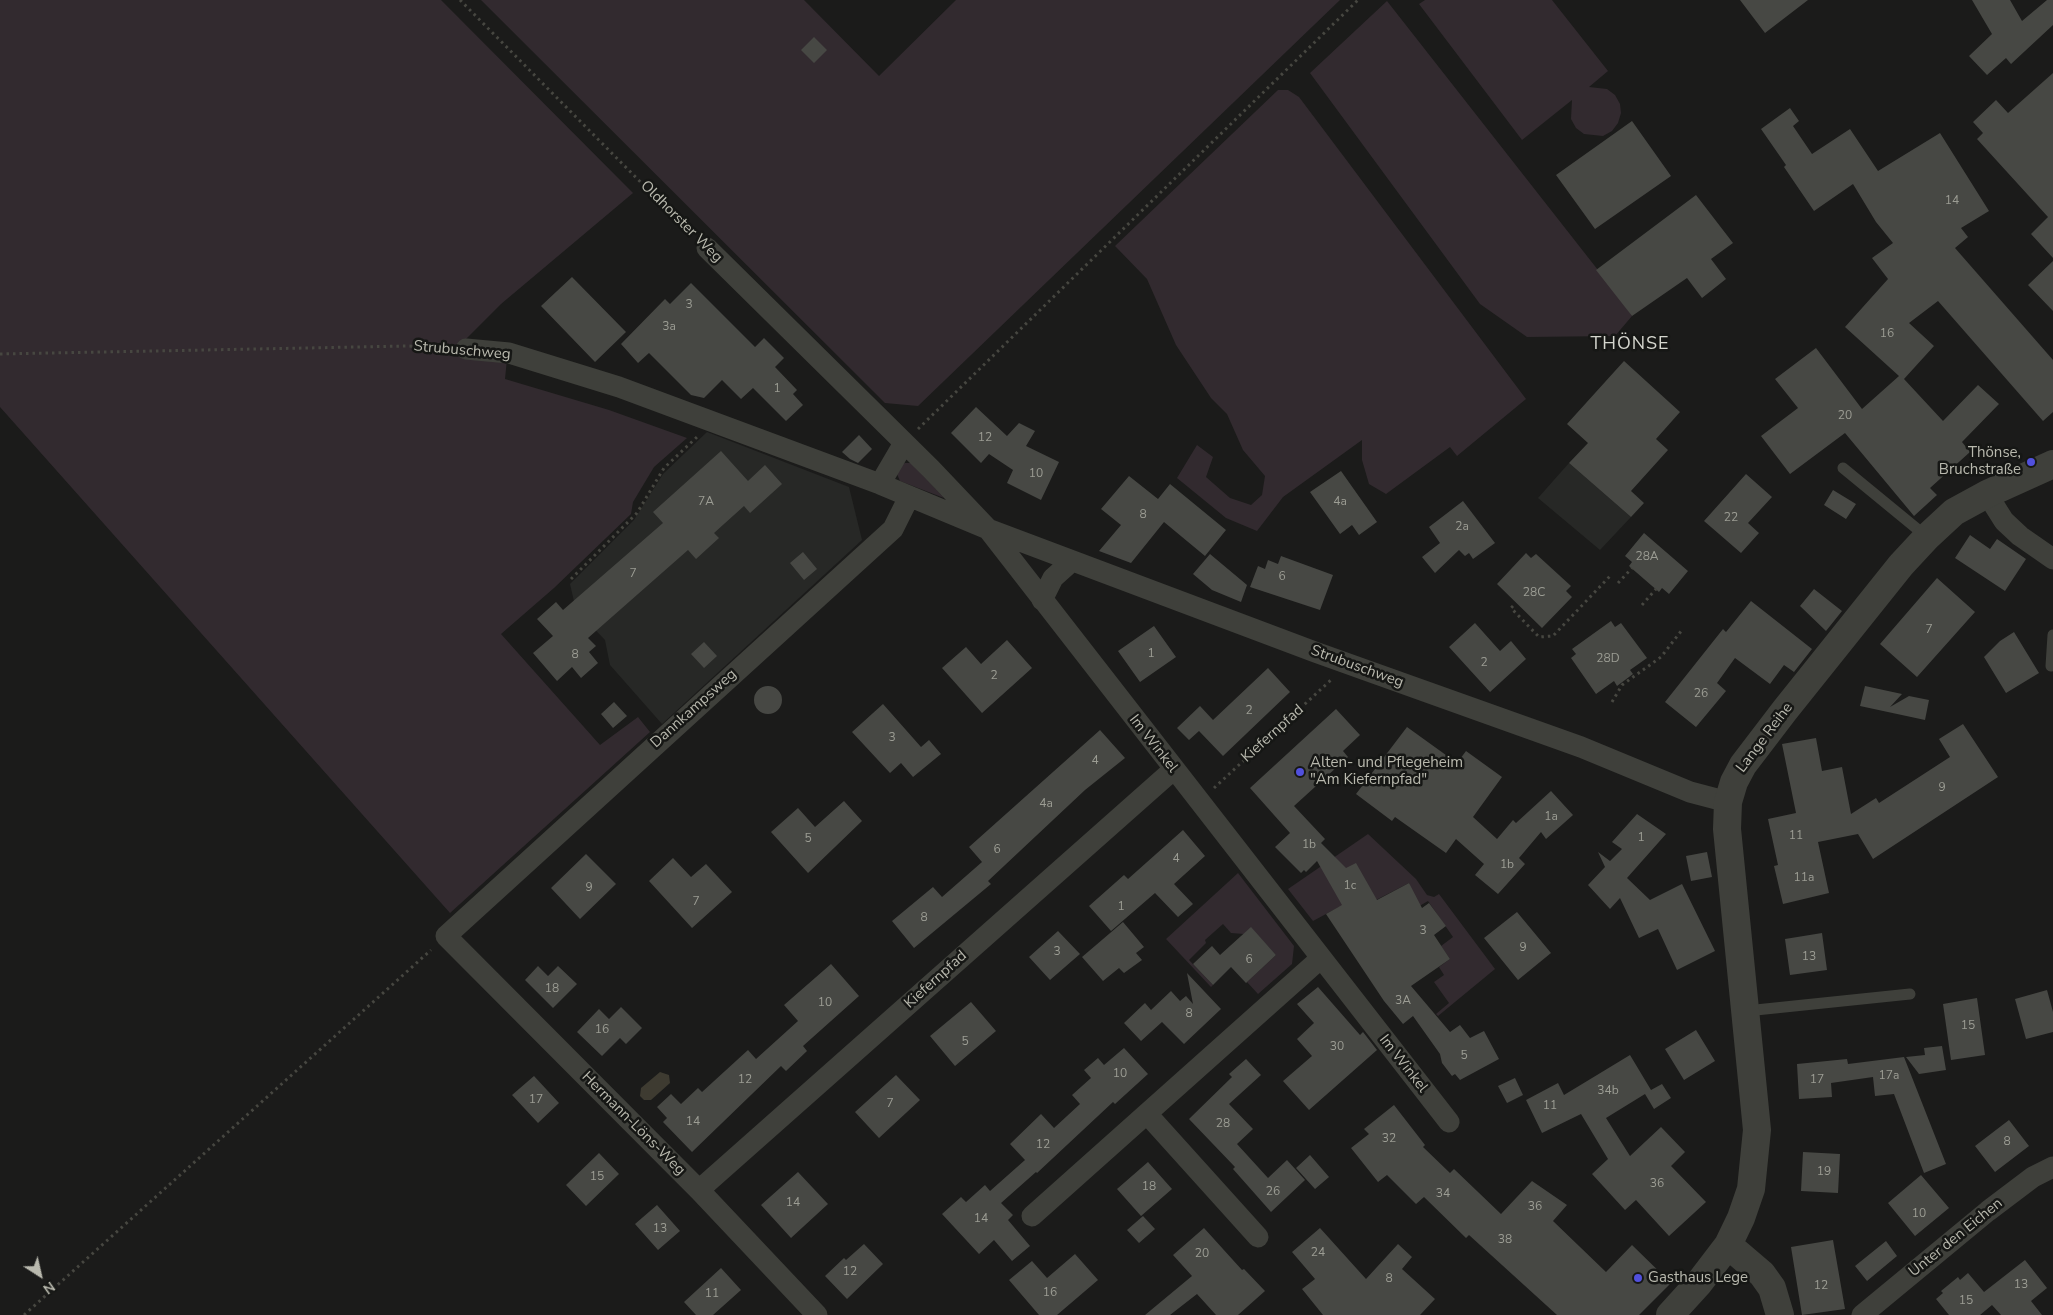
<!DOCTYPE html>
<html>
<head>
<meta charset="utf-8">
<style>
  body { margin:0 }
  #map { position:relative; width:2053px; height:1315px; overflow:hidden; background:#1b1b1a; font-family:"Nunito Sans",sans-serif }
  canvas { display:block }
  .north { position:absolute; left:15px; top:1250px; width:50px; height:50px; -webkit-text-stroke:4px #161715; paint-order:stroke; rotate:145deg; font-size:14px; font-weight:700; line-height:20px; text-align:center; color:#b9b9ae }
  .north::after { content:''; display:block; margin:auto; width:18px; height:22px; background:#b9b9ae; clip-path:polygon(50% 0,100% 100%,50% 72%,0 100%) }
</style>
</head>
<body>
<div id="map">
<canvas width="2053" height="1315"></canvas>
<div class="north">N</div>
</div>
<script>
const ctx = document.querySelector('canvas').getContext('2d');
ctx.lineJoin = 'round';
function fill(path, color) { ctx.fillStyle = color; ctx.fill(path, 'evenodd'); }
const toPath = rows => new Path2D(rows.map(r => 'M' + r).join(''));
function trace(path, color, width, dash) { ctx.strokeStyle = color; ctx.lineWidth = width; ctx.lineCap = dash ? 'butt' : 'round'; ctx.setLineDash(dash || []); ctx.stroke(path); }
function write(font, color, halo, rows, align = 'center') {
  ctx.font = font + ' "Nunito Sans",sans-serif'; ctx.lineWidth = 5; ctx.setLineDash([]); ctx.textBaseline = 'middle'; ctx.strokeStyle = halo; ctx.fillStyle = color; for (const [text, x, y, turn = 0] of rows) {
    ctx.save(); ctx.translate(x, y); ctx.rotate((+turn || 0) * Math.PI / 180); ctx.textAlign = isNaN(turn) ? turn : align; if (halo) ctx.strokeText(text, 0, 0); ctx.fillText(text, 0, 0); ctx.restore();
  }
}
const built = toPath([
  [707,432,849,487,862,540,662,724,610,665,605,640,576,610,570,584,634,520,663,474],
  [1569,463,1631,517,1600,550,1538,498]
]);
const green = toPath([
  [0,0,441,0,633,193,501,304,449,356,507,359,505,379,609,410,687,438,654,467,633,502,631,514,554,588,501,634,600,745,638,717,650,732,450,913,0,407],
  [481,0,804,0,879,76,956,0,1340,0,918,406,885,403],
  [1425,0,1552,0,1608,71,1589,87,1607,89,1615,95,1620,104,1621,113,1618,123,1612,131,1603,136,1584,134,1576,128,1571,119,1572,100,1522,140,1419,4],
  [1387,1,1616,293,1632,316,1615,336,1527,337,1480,304,1310,73],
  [1278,90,1288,90,1299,97,1526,399,1457,456,1450,447,1386,494,1369,484,1362,460,1362,440,1283,497,1257,531,1226,518,1177,478,1197,445,1213,457,1206,477,1230,498,1251,505,1262,495,1265,476,1243,450,1227,414,1211,398,1176,345,1147,279,1115,246],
  [905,463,912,463,944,498,900,481,897,474,902,464],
  [1368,834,1416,879,1427,895,1434,897,1439,894,1495,969,1438,1016,1436,1014,1449,1003,1434,982,1444,975,1439,967,1450,959,1441,946,1453,937,1428,901,1416,908,1409,883,1345,916,1339,907,1313,921,1288,889],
  [1238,873,1294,946,1292,964,1258,994,1247,982,1276,955,1251,928,1244,934,1231,933,1223,924,1205,940,1206,943,1189,960,1213,985,1211,987,1166,939]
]);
const water = toPath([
  [660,1072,669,1075,670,1083,651,1100,644,1100,640,1096,641,1088]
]);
const building = toPath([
  [1740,0,1808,0,1765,33],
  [1972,0,2010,0,2022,21,2047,0,2053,0,2053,25,2011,64,2006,58,1987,75,1969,56,1992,34],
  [814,37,827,50,814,63,801,50],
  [2053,73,2053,258,2031,234,2048,217,1977,139,1983,133,1973,122,1996,100,2008,113],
  [1790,108,1799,121,1793,126,1812,154,1850,129,1878,171,1940,133,1989,211,1961,228,1968,237,1955,248,2053,360,2053,412,2043,421,1938,301,1909,323,1934,346,1904,379,1943,421,1978,385,1999,404,1962,442,1970,452,1930,488,1937,495,1914,516,1845,433,1790,474,1761,436,1798,408,1775,379,1816,348,1862,409,1899,376,1845,327,1888,279,1872,258,1893,243,1876,222,1853,184,1814,211,1784,167,1786,165,1761,129],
  [1632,121,1671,176,1595,229,1556,175],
  [1696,195,1733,243,1711,259,1726,279,1702,298,1687,278,1632,316,1596,270],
  [2053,261,2053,311,2028,285],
  [572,277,626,332,595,362,541,306],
  [691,283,755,347,764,338,784,358,775,367,797,390,793,394,803,405,786,421,753,388,741,399,722,380,704,398,691,395,649,353,638,363,621,344,665,299,670,304],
  [1624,361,1680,412,1656,439,1668,450,1631,491,1644,503,1631,517,1569,463,1588,443,1567,424],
  [976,407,1007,436,1019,423,1035,431,1026,446,1059,462,1041,500,1007,483,1013,470,989,454,981,463,951,433],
  [859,435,872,449,858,463,850,459,842,452],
  [721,451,748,481,765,465,782,484,750,513,744,506,714,533,719,538,696,559,688,550,588,638,596,646,589,652,598,663,581,678,572,667,557,681,533,653,553,636,537,619,556,602,563,610,663,523,653,512],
  [1341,471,1377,522,1359,535,1352,525,1340,534,1310,492],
  [1746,474,1772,497,1748,523,1759,533,1741,553,1704,521],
  [1129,476,1158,499,1170,484,1226,530,1205,556,1164,522,1131,563,1099,551,1121,525,1101,509],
  [1833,490,1856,504,1846,519,1824,505],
  [1463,501,1495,543,1473,559,1469,553,1465,556,1459,550,1435,573,1422,557,1440,543,1429,527],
  [1644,533,1688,571,1669,594,1662,588,1659,592,1629,566,1632,562,1625,556],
  [1970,535,1990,549,1997,539,2026,559,2005,591,1955,558],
  [803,552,817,569,804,580,790,563],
  [1526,553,1531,558,1536,554,1571,586,1566,591,1572,597,1542,628,1497,584],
  [1210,554,1247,585,1241,602,1212,590,1193,574],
  [1281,556,1333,575,1320,610,1250,587,1258,566,1265,569,1268,560,1278,564],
  [1937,578,1975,612,1917,677,1880,644],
  [1814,589,1842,611,1826,631,1800,606],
  [1751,601,1812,649,1794,672,1784,665,1770,684,1735,658,1717,683,1726,691,1696,727,1665,702,1723,629,1726,632],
  [1611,621,1615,627,1621,623,1647,658,1630,670,1633,674,1617,686,1614,681,1596,694,1571,658,1576,654,1572,649],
  [1475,623,1500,651,1511,641,1526,659,1490,692,1449,647],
  [1154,626,1176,657,1140,682,1118,651],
  [2014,632,2039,673,2006,693,1984,657,2000,641],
  [1007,640,1032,668,982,713,942,668,966,647,981,664],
  [704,642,717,656,704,668,691,654],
  [1268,668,1290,692,1223,756,1199,731,1189,740,1177,728,1200,706,1213,720],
  '754 700a14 14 0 1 1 28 0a14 14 0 1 1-28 0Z',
  [1865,686,1902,694,1890,707,1909,696,1929,700,1925,720,1860,706],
  [614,702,627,716,613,728,601,714],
  [883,704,921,747,929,740,941,754,913,777,901,763,890,773,852,732],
  [1336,709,1360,735,1343,751,1348,757,1294,806,1325,839,1321,843,1346,868,1356,863,1377,900,1409,883,1422,908,1429,903,1446,926,1434,935,1450,959,1411,986,1450,1032,1460,1025,1470,1038,1484,1031,1499,1059,1460,1080,1455,1074,1452,1076,1442,1063,1440,1054,1413,1016,1403,1024,1384,1001,1326,914,1342,905,1317,861,1306,872,1304,870,1301,873,1275,847,1290,833,1250,788],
  [1963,724,1998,777,1873,859,1858,834,1818,842,1829,893,1783,904,1774,866,1778,865,1768,819,1796,813,1782,744,1816,738,1822,771,1842,767,1851,814,1876,798,1879,803,1950,757,1939,739],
  [1407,727,1457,763,1466,751,1502,777,1473,817,1497,839,1513,820,1516,823,1551,791,1573,815,1546,839,1541,832,1519,858,1525,864,1498,894,1475,875,1484,864,1456,839,1446,853,1395,817,1392,821,1356,794],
  [1100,730,1125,758,1085,790,988,881,991,884,914,948,892,921,933,887,942,897,982,862,969,847],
  [844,801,862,821,808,873,771,832,798,808,815,827],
  [1637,814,1666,834,1627,878,1650,900,1682,884,1715,951,1677,970,1658,929,1639,938,1620,898,1610,909,1588,885,1605,867,1598,852,1610,861,1622,849,1612,842],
  [1183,830,1205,856,1174,884,1193,904,1178,917,1155,893,1111,931,1089,906,1124,875,1128,879],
  [1707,852,1712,877,1691,881,1686,856],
  [586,854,616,884,580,919,551,888],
  [673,858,691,877,706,864,732,892,692,928,649,881],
  [1517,912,1551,953,1518,980,1484,938],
  [1123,922,1144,947,1136,953,1142,960,1124,973,1119,968,1103,981,1082,957],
  [1251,927,1276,955,1246,983,1231,967,1213,985,1193,964,1212,946,1220,955],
  [1058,931,1080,954,1050,980,1029,957],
  [1822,933,1827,970,1790,975,1785,939],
  [831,964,859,996,803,1046,807,1051,786,1071,781,1066,692,1152,663,1122,667,1118,657,1107,671,1094,681,1104,698,1088,702,1092,748,1050,756,1059,798,1021,784,1005],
  [538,966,548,976,558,966,577,984,553,1008,525,980],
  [1187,973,1221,1009,1184,1044,1162,1022,1141,1041,1124,1023,1145,1003,1151,1010,1171,991,1180,1001,1186,996,1193,1004],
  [1318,987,1360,1035,1363,1032,1377,1050,1309,1110,1283,1081,1312,1056,1297,1039,1314,1023,1297,1004],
  [2047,990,2053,1012,2053,1032,2026,1039,2015,999],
  [1977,998,1985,1055,1951,1060,1943,1004],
  [971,1002,996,1031,955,1066,930,1036],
  [621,1007,642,1028,626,1044,620,1038,602,1056,577,1032,599,1009,609,1019],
  [1696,1030,1715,1061,1684,1080,1665,1049],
  [1942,1046,1946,1070,1919,1074,1906,1057,1925,1055,1924,1048],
  [1124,1048,1148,1074,1115,1104,1113,1102,1037,1173,1036,1172,1001,1203,1013,1215,1008,1220,1030,1246,1012,1261,994,1240,979,1254,942,1214,961,1197,966,1202,985,1185,990,1191,1025,1160,1010,1144,1041,1114,1054,1128,1080,1104,1072,1095,1091,1078,1084,1070,1098,1058,1104,1065],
  [1630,1055,1651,1090,1662,1084,1671,1098,1654,1109,1645,1094,1606,1118,1630,1156,1661,1127,1685,1152,1671,1166,1706,1202,1669,1236,1636,1200,1625,1210,1592,1174,1608,1159,1581,1114,1542,1133,1526,1100,1558,1083,1564,1095],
  [1904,1057,1946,1164,1924,1173,1894,1094,1875,1096,1873,1077,1831,1083,1832,1097,1799,1099,1797,1064,1847,1059,1848,1064],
  [1246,1059,1261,1075,1229,1104,1253,1129,1237,1144,1268,1178,1287,1160,1305,1180,1271,1212,1233,1169,1235,1167,1189,1119,1232,1077,1229,1074],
  [896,1075,920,1100,879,1138,855,1112],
  [534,1076,559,1103,538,1123,512,1095],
  [1515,1078,1523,1095,1507,1103,1498,1086],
  [1394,1105,1425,1145,1423,1147,1450,1173,1454,1169,1501,1214,1532,1181,1567,1205,1553,1221,1606,1272,1632,1245,1671,1283,1639,1315,1557,1315,1469,1235,1466,1238,1424,1197,1416,1204,1387,1175,1378,1182,1351,1148,1369,1134,1364,1129],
  [2009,1120,2029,1146,1995,1172,1975,1146],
  [1803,1152,1840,1154,1838,1193,1801,1191],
  [599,1153,619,1174,586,1206,566,1185],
  [1310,1155,1329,1177,1315,1189,1296,1168],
  [1148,1162,1172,1189,1141,1216,1117,1189],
  [798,1172,828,1204,791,1238,761,1205],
  [1921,1175,1949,1208,1915,1236,1888,1203],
  [657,1205,680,1231,658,1250,635,1224],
  [1143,1216,1155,1229,1139,1243,1127,1230],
  [1204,1228,1242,1270,1244,1269,1265,1291,1238,1315,1216,1315,1197,1294,1170,1315,1145,1315,1192,1276,1173,1255],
  [1320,1228,1366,1279,1398,1244,1412,1257,1402,1269,1435,1299,1420,1315,1323,1315,1302,1289,1315,1279,1292,1252],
  [1833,1240,1845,1309,1802,1315,1791,1247],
  [1886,1241,1897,1256,1867,1281,1855,1266],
  [864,1244,883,1264,847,1299,825,1276,844,1258,846,1260],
  [1075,1254,1098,1280,1057,1315,1039,1315,1009,1280,1032,1261,1047,1278],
  [2025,1260,2047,1288,2031,1301,2042,1315,2001,1315,1992,1305,1980,1315,1949,1315,1936,1299,1943,1293,1941,1291,1958,1277,1960,1280,1968,1273,1984,1292],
  [721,1268,741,1290,713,1315,696,1315,684,1302]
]);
const path = toPath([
  [460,0,692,234],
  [0,354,408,346,447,348],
  [918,429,1358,0],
  [571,579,637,513,664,468,697,437],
  [1618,583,1632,568],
  [1642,605,1656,589],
  [1513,606,1511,608,1539,637,1553,636,1611,575],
  [1612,702,1622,685,1661,657,1682,630],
  [1214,788,1332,679],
  [24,1315,431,950]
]);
const service = toPath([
  [1843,468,1927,537],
  [2051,666,2053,635],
  [1746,1011,1910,994]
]);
const minor = toPath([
  [707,248,931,469,988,529,1315,652,1581,747,1690,792,1728,802],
  [466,349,509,353,619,387,880,484,988,529,1449,1122],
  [880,484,904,443],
  [1987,494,2004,521,2020,536,2053,559],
  [1042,600,1053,578,1072,561],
  [1148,1115,1258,1237],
  [699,1190,1173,770],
  [1032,1216,1320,959],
  [817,1315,699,1190,446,936,893,529,909,497],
  [1862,1315,1988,1211,2033,1177,2053,1167]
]);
const tertiary = toPath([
  [1728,1245,1762,1274,1772,1288,1780,1315],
  [1670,1315,1699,1283,1728,1245,1741,1218,1751,1189,1757,1130,1727,829,1728,802,1734,782,1743,765,1785,710,1901,565,1927,537,1954,512,1987,494,2053,464]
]);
const markers = [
  [2031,462,5,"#5150dd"],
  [1300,772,5,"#5150dd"],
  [1638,1278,5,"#5150dd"]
];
const numberNames = [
  ["14",1952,201],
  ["3",689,305],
  ["3a",669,327],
  ["16",1887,334],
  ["1",777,389],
  ["20",1845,416],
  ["12",985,438],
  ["10",1036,474],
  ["7A",706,502],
  ["4a",1340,502],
  ["8",1143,515],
  ["22",1731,518],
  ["2a",1462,527],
  ["28A",1647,557],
  ["7",633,574],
  ["6",1282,577],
  ["28C",1534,593],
  ["7",1929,630],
  ["1",1151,654],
  ["8",575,655],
  ["28D",1608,659],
  ["2",1484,663],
  ["2",994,676],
  ["26",1701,694],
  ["2",1249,711],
  ["3",892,738],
  ["4",1095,761],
  ["9",1942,788],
  ["4a",1046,804],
  ["1a",1551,817],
  ["11",1796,836],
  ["1",1641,838],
  ["5",808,839],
  ["1b",1309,845],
  ["6",997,850],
  ["4",1176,859],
  ["1b",1507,865],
  ["11a",1804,878],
  ["1c",1350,886],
  ["9",589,888],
  ["7",696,902],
  ["1",1121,907],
  ["8",924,918],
  ["3",1423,931],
  ["9",1523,948],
  ["3",1057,952],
  ["13",1809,957],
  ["6",1249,960],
  ["18",552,989],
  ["3A",1403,1001],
  ["10",825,1003],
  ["8",1189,1014],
  ["15",1968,1026],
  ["16",602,1030],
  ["5",965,1042],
  ["30",1337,1047],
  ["5",1464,1056],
  ["10",1120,1074],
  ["17a",1889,1076],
  ["12",745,1080],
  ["17",1817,1080],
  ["34b",1608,1091],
  ["17",536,1100],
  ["7",890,1104],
  ["11",1550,1106],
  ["14",693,1122],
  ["28",1223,1124],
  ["32",1389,1139],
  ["8",2007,1142],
  ["12",1043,1145],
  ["19",1824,1172],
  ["15",597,1177],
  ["36",1657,1184],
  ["18",1149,1187],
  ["26",1273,1192],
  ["34",1443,1194],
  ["14",793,1203],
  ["36",1535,1207],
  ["10",1919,1214],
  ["14",981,1219],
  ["13",660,1229],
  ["38",1505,1240],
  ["24",1318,1253],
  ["20",1202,1254],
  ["12",850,1272],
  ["8",1389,1279],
  ["13",2021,1285],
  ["12",1821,1286],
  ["16",1050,1293],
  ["11",712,1294],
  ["15",1966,1301]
];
const streetNames = [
  ["Oldhorster Weg",681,222,45],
  ["Strubuschweg",462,351,5],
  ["Strubuschweg",1357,667,20],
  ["Dannkampsweg",694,709,-42],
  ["Kiefernpfad",1273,734,-42],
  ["Lange Reihe",1765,738,-53],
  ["Im Winkel",1153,744,52],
  ["Kiefernpfad",936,980,-42],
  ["Im Winkel",1403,1064,52],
  ["Hermann-Löns-Weg",633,1124,45],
  ["Unter den Eichen",1956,1238,-39]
];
const poiNames = [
  ["Thönse,",2021,453,"right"],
  ["Bruchstraße",2021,470,"right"],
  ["Alten- und Pflegeheim",1310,763],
  ["\"Am Kiefernpfad\"",1310,780],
  ["Gasthaus Lege",1648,1278]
];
const quarterNames = [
  ["THÖNSE",1630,345]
];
fill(built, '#272826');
fill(green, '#322a2f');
fill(water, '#3e3b31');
fill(building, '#474844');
trace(path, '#474741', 3, [2.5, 4]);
trace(service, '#3f403b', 11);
trace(minor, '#3f403b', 21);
trace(tertiary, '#3f403b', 28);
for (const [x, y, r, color] of markers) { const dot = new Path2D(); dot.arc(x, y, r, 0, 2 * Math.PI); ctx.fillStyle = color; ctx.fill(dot); trace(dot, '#161715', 2); }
write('12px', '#9c9d94', null, numberNames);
write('15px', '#b9b9ae', '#161715', streetNames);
write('15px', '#b9b9ae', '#161715', poiNames, 'left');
ctx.letterSpacing = '1px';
write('18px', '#d5d6ce', '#161715', quarterNames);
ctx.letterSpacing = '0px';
</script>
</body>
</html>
